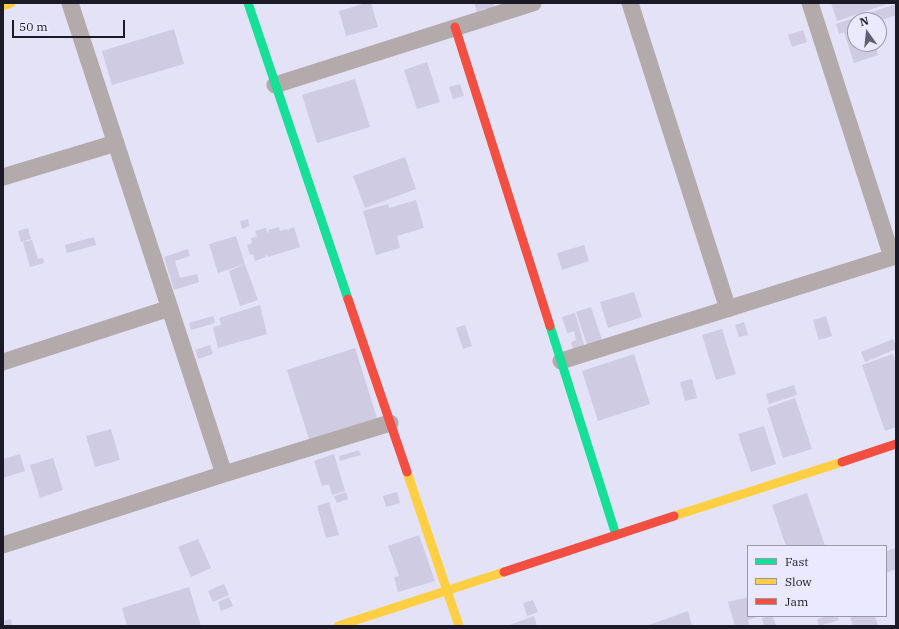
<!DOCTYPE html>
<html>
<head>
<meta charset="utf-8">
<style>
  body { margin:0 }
  #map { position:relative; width:899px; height:629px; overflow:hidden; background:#e4e2f6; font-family:"IBM Plex Serif",serif }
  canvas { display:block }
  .frame { position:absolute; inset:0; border:4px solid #1c1a27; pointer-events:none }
  .legend { position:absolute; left:747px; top:545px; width:140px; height:72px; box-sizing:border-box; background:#ebe9ff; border:1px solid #9896a9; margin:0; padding:5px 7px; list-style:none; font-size:12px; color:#1c1a27 }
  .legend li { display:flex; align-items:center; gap:8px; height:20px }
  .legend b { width:20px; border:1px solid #9896a9 }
  .north { position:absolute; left:847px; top:12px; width:40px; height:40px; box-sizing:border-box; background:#ebe9ff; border:1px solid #9896a9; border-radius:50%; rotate:345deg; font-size:11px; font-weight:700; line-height:16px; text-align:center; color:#1c1a27 }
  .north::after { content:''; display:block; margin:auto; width:14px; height:18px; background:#62606f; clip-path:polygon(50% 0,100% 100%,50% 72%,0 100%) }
  .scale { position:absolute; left:12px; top:20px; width:113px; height:18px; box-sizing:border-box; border:2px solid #1c1a27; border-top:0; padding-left:5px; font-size:12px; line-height:14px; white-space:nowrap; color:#1c1a27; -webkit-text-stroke:3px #ebe9ff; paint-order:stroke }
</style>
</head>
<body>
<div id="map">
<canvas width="899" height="629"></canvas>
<div class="frame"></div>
<ul class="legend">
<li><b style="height:5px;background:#16e098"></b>Fast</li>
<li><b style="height:5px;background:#ffcf43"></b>Slow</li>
<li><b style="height:5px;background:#f24e42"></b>Jam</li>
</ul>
<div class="north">N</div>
<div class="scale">50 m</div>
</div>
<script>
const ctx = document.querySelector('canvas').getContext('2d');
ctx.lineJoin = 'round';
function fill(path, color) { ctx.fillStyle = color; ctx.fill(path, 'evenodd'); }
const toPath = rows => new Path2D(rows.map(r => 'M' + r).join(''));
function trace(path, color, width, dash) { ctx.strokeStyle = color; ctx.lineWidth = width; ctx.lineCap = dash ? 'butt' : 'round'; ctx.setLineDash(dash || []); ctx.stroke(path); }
const building = toPath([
  [366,3,371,3,378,27,346,36,339,11],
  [474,3,493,3,495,8,487,11,485,8,477,12],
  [831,3,890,3,837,21],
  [896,4,896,15,879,21,855,20,855,44,875,44,878,55,854,63,844,32,839,34,836,24],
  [174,29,184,64,112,85,102,51],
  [803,30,807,42,792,47,788,35],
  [427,62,440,102,417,109,404,70],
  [355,79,370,127,317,143,302,95],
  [460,84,464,96,453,99,449,87],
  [405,157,416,189,365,208,353,176],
  [416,200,424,228,397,236,400,248,376,255,363,211,388,204,389,208],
  [248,219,249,226,242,229,240,221],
  [279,227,280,231,287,229,288,231,289,230,289,229,294,227,300,247,268,257,267,255,265,256,266,257,255,261,253,254,250,255,247,245,252,243,251,238,257,237,255,231,266,228,267,233,269,232,268,230],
  [28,228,31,239,21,242,18,231],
  [236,236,245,264,258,300,240,306,229,271,245,264,218,273,209,244],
  [94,237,96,245,67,253,65,245],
  [32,240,38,259,43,258,44,263,30,267,23,242],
  [584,245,589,261,562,270,557,253],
  [188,249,190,256,175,261,180,278,197,274,199,282,174,290,164,257],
  [634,292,642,317,608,328,600,302],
  [260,305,267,334,218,348,213,327,221,325,219,318],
  [591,307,603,343,588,348,576,312],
  [575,313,585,348,574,352,571,342,576,340,574,331,567,333,562,317],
  [213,316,215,323,191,330,189,323],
  [826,316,832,336,819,340,813,320],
  [744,322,748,335,739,337,735,325],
  [465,325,472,346,463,349,456,328],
  [722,329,736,374,716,380,702,335],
  [893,339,896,346,896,349,865,362,861,352],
  [210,345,213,354,198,359,195,350],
  [355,348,377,418,309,439,287,370],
  [634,354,650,404,598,421,582,371],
  [893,354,896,364,896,427,885,431,862,365],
  [692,379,697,398,685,401,680,382],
  [794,385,797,395,769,404,766,394],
  [795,398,812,449,783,458,767,408],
  [764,426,776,464,751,472,738,434],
  [111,429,120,460,95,467,86,436],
  [359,450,361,455,340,461,339,456],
  [20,454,25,471,3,478,3,459],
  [334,454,345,491,332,495,329,484,322,486,314,461],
  [53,458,63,490,40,498,30,465],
  [346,492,348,499,337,503,334,496],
  [397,492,400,503,386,507,383,496],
  [807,493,825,546,786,546,772,505],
  [329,502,339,535,326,538,317,506],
  [419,535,435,581,398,592,394,577,399,576,388,546],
  [198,539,211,568,191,577,178,547],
  [896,548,896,569,886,573,886,551],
  [224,584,229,595,213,602,208,591],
  [189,587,201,626,127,626,122,608],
  [229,597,233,606,221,611,218,602],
  [748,597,748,616,760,616,748,620,749,625,746,626,735,626,728,602],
  [533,600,538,612,527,616,523,603],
  [688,611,692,626,646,626],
  [534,616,537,626,507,626],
  [770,616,773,616,776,626,764,626,762,618],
  [828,616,838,616,839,620,819,626,817,619],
  [850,616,875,616,878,626,853,626],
  [11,619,12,626,6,626,4,621]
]);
const street = toPath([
  [70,3,224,474],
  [630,3,728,309],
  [810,3,892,257],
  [275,85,533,3],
  [3,177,116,143],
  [561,361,896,256],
  [3,362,170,308],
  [3,545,224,474,390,423]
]);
const fast = toPath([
  [248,3,348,299],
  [550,326,616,535]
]);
const slow = toPath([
  [3,6,11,3],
  [407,472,459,626],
  [674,516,842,462],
  [338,626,504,572]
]);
const jam = toPath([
  [455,27,550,326],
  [348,299,407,472],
  [842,462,896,444],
  [504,572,674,516]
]);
fill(building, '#cfcbe3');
trace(street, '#b3aaab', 17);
trace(fast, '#16e098', 9);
trace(slow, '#ffcf43', 9);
trace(jam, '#f24e42', 9);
</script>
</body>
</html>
